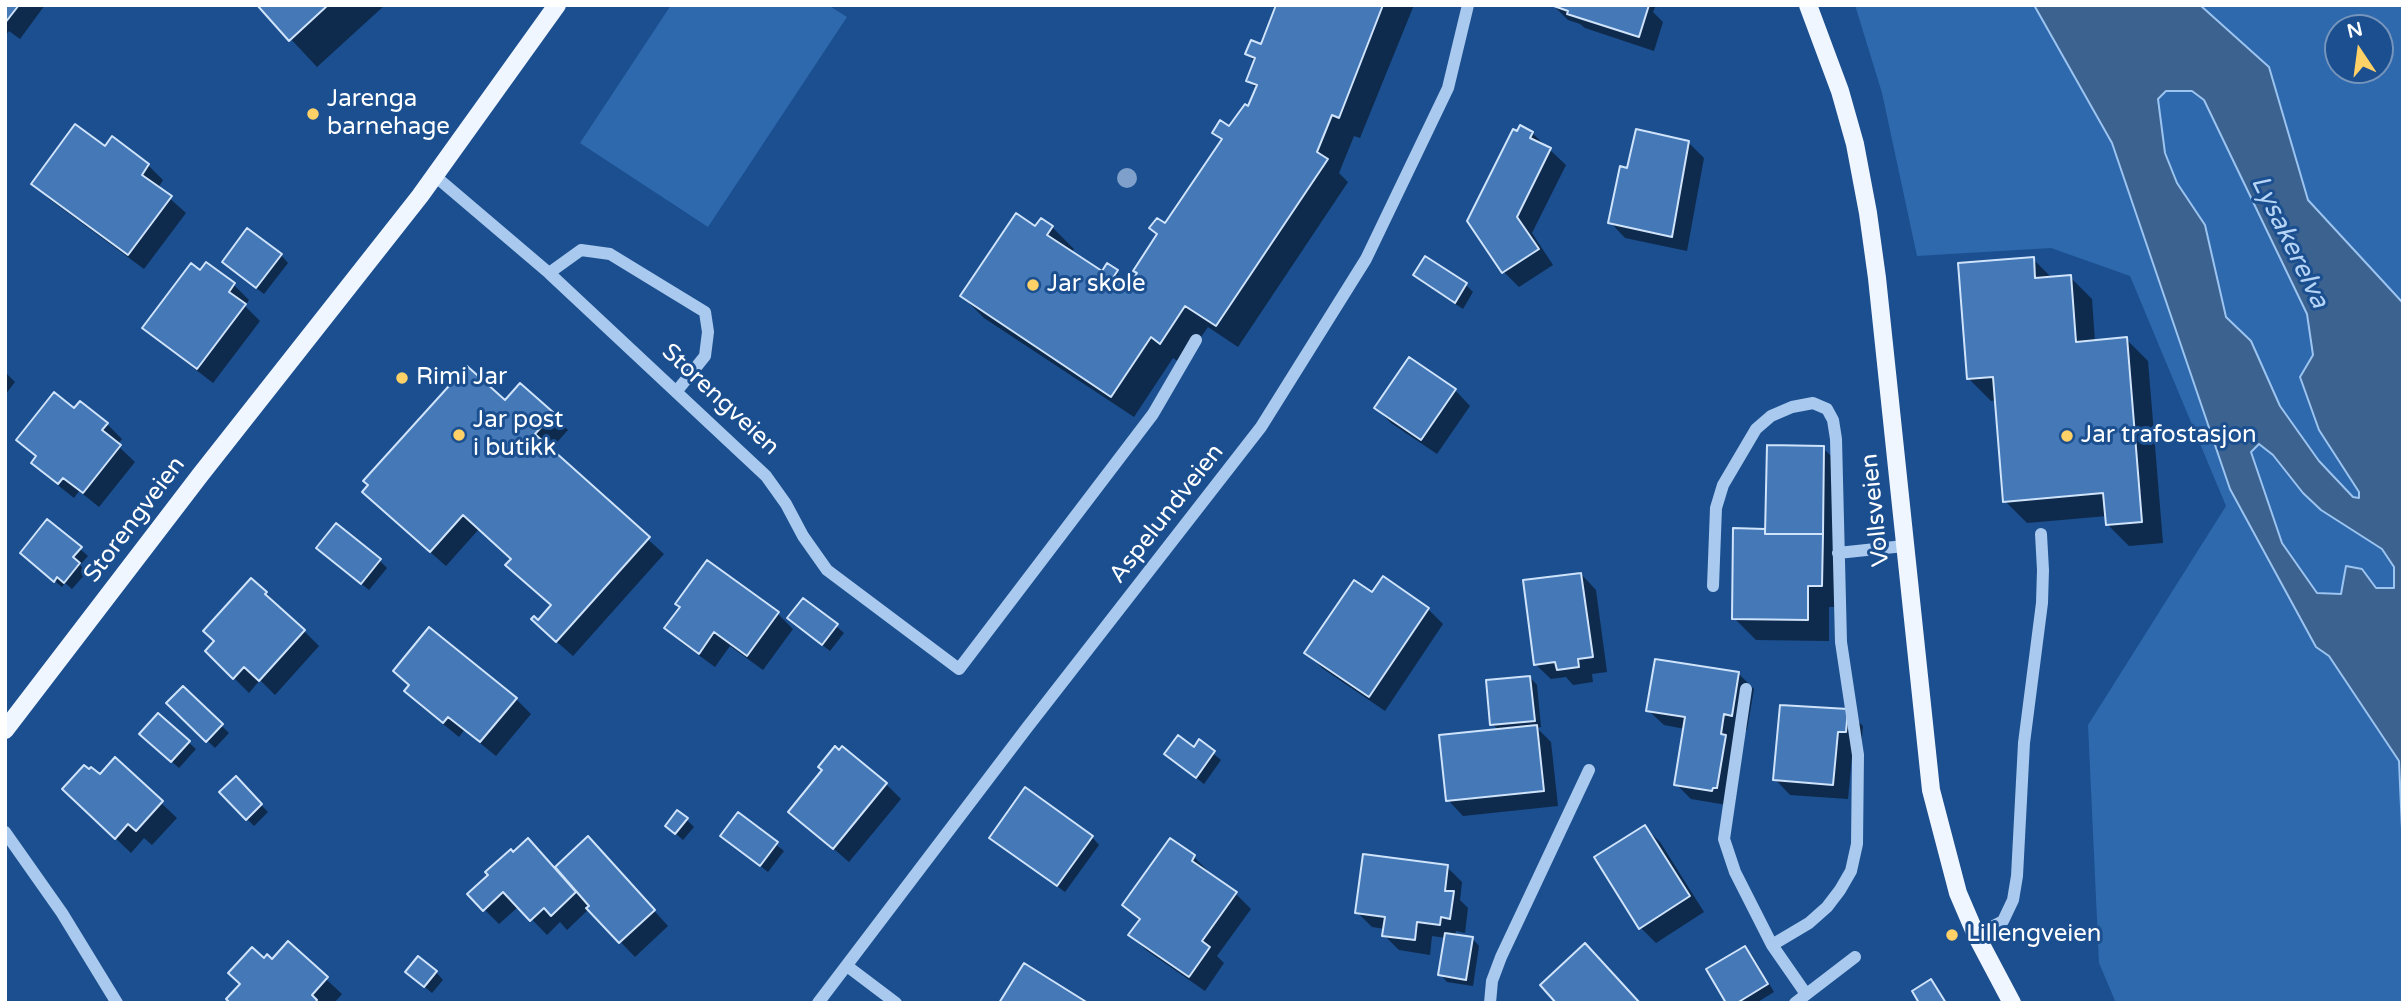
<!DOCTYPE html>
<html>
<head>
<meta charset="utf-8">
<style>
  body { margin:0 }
  #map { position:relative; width:2408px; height:1008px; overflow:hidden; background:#1b4f8f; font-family:"Varela Round",sans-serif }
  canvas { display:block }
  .frame { position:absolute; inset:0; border:7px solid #fff; pointer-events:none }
  .north { position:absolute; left:2324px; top:14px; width:70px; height:70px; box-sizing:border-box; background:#1b4f8f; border:2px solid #7695bc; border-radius:50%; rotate:347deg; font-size:19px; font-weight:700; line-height:28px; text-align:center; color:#fff }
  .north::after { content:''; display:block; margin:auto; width:24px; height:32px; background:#ffd166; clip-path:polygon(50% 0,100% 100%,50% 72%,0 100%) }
</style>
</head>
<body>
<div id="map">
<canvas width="2408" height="1008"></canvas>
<div class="frame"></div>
<div class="north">N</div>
</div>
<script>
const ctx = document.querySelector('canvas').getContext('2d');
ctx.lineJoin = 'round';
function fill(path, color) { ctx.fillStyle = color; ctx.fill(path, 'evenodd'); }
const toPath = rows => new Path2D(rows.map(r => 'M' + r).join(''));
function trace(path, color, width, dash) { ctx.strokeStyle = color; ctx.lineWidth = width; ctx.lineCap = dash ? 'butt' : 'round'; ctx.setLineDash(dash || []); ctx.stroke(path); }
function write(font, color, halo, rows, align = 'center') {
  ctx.font = font + ' "Varela Round",sans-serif'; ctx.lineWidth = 6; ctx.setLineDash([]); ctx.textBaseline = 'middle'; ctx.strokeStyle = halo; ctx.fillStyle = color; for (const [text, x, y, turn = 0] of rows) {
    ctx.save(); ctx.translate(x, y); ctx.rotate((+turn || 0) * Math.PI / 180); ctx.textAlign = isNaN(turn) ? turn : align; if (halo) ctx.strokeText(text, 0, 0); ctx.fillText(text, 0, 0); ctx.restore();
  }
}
const green = toPath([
  [671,5,828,5,847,17,708,227,580,143],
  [1855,5,2403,5,2403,1003,2116,1003,2099,963,2088,725,2226,506,2130,276,2051,248,1917,256,1882,93],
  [2338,28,2380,28,2380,70,2338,70]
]);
const water = toPath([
  [2034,5,2200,5,2269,67,2308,200,2403,303,2403,852,2399,761,2329,656,2316,647,2230,489,2112,143,2034,5],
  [2166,91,2192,91,2204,100,2307,314,2313,355,2300,377,2319,430,2359,492,2359,498,2353,497,2319,461,2280,406,2251,341,2226,317,2205,225,2177,183,2165,153,2158,99,2166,91],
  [2259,444,2273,455,2303,493,2321,510,2382,549,2394,567,2394,588,2376,588,2362,569,2346,566,2341,594,2317,593,2282,543,2251,452,2259,444]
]);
const shadow = toPath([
  [5,5,45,5,20,39,9,31,5,36],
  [259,5,385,5,317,67],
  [1278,5,1414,5,1360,138,1354,136,1339,173,1348,182,1238,347,1208,327,1182,364,1173,358,1134,417,984,318,962,296,1036,229,1052,227,1074,249,1071,253,1102,273,1108,265,1131,286,1166,226,1223,140,1214,132,1230,129,1249,109,1257,89,1248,81,1255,62,1247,54,1262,46],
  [1553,5,1656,5,1653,12,1663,22,1654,51,1585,28,1580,24,1568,20],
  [1514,132,1532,133,1566,165,1532,233,1553,265,1519,287,1504,272],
  [1688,142,1704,158,1687,251,1625,238,1610,222,1628,170],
  [105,149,148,165,163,180,158,188,186,213,144,269,49,199,34,183],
  [281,255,288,263,264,294,232,269],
  [1426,258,1466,285,1473,292,1463,309,1422,282,1415,275],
  [2033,259,2052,278,2070,277,2092,299,2095,342,2126,339,2148,361,2163,543,2129,546,2107,524,2107,516,2027,523,2005,501,1997,400,1991,401,1969,379],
  [206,264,234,285,249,300,245,306,260,321,213,383,160,342,144,327],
  [5,372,15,382,5,395],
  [520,386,568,430,550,450,664,554,573,656,548,634,539,622,553,606,513,560,479,529,446,566,379,507,505,402],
  [1455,390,1470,406,1437,454,1391,423,1376,408],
  [74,411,107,424,122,439,117,445,135,462,99,507,79,491,74,498,49,478,33,463,37,458,18,440],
  [1823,448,1838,463,1844,607,1829,607,1829,641,1756,640,1734,618,1765,530,1767,533],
  [80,549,88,556,80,565,87,572,72,589,65,583,62,587,29,560],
  [326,555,379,560,387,568,369,590],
  [1581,574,1596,590,1607,672,1592,674,1593,682,1573,685,1566,677,1551,679,1535,664],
  [266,593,319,646,275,695,260,680,249,693,207,651],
  [1373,595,1428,609,1443,624,1385,711,1322,668,1307,653],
  [778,614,793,629,763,670,730,646,715,667,682,643,667,628],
  [797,625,836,626,844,633,830,651],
  [395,671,516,699,531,714,496,756,464,730,459,737,421,706,406,691,410,686],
  [1739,674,1754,689,1747,730,1739,729,1727,805,1691,799,1676,784,1685,729,1664,725,1648,710],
  [1530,677,1537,685,1541,727,1537,728,1551,742,1558,806,1463,816,1448,800,1499,730,1492,724],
  [183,688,229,733,215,748,168,703],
  [1847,711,1863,726,1861,747,1853,746,1848,799,1790,795,1775,779],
  [149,741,188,742,196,749,179,768],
  [1199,742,1221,760,1204,784,1166,754,1194,749],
  [115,760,177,818,152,845,144,838,131,853,80,804],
  [235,779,268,812,254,826,221,792],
  [886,784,901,799,849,862,791,812],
  [739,815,784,851,768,872,722,836],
  [686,819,694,827,683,840,675,833],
  [1645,827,1660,842,1704,912,1656,943,1641,928,1596,857],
  [991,837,1092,837,1099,845,1065,892],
  [588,838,668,926,635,957,589,909,567,930,560,922,547,935,519,906,499,924,484,909,513,854,528,840,556,869],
  [1194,857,1209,872,1208,874,1236,894,1251,909,1217,956,1224,963,1205,991,1146,950,1131,935,1140,921,1124,905],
  [1447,867,1462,882,1460,900,1468,908,1465,933,1456,931,1455,936,1472,938,1479,946,1473,986,1447,982,1440,974,1446,938,1432,936,1430,955,1399,950,1384,935,1385,929,1372,927,1357,912],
  [288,944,342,994,334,1003,232,1003,264,961,272,961],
  [1745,948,1752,955,1774,992,1756,1003,1728,1003],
  [436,972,443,980,432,993,415,979]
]);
const building = toPath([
  [5,5,19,5,5,23,5,5],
  [257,5,328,5,289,41,257,5],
  [1276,5,1383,5,1339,118,1332,115,1317,152,1328,159,1216,326,1185,306,1160,344,1151,337,1111,397,960,296,1016,213,1035,226,1041,218,1053,226,1047,235,1102,271,1107,263,1118,270,1113,278,1128,288,1137,273,1133,271,1157,234,1149,228,1157,218,1165,223,1222,139,1212,133,1220,120,1229,126,1245,104,1248,106,1257,85,1246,81,1255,58,1245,54,1251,40,1261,44,1276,5],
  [1551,5,1649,5,1639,37,1567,14,1568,11,1551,5],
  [75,124,105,146,112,136,149,164,142,175,172,196,128,255,31,184,75,124],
  [1520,125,1533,132,1530,138,1551,148,1517,217,1539,249,1502,273,1467,221,1513,129,1517,131,1520,125],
  [1636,129,1689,141,1672,237,1608,223,1620,166,1627,168,1636,129],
  [247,228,282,254,256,288,222,262,247,228],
  [1425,256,1467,283,1455,303,1413,275,1425,256],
  [2034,257,2035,278,2071,275,2076,342,2127,337,2142,522,2106,525,2103,493,2003,502,1993,377,1967,379,1958,263,2034,257],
  [206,262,235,283,229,292,246,304,197,369,142,328,191,263,200,270,206,262],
  [1409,357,1456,389,1421,440,1374,408,1409,357],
  [467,366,505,400,520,383,554,413,535,434,650,537,556,642,531,619,534,616,538,620,551,605,505,565,511,559,463,515,430,552,362,492,368,485,363,481,467,366],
  [54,392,74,408,80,401,108,423,102,430,121,445,83,493,63,478,58,484,31,463,36,456,16,440,54,392],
  [1767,445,1824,446,1823,534,1765,534,1767,445],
  [47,519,82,547,73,557,80,563,64,583,57,577,54,582,20,553,47,519],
  [336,523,381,559,361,584,316,548,336,523],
  [1733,528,1765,529,1765,534,1823,534,1822,586,1808,586,1808,620,1732,619,1733,528],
  [707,560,779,612,747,656,714,632,699,654,664,628,680,607,675,604,707,560],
  [1581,573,1593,657,1578,659,1579,667,1557,670,1555,662,1534,665,1523,580,1581,573],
  [1383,576,1429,608,1369,697,1304,653,1354,580,1372,592,1383,576],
  [251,578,267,592,265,594,305,630,259,681,244,667,233,679,205,651,214,641,203,631,251,578],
  [803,598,838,624,822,645,787,618,803,598],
  [429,627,517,698,480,742,448,717,443,723,404,691,409,685,393,671,429,627],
  [1655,659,1739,672,1732,716,1724,714,1721,734,1726,735,1717,788,1713,788,1712,791,1674,785,1685,717,1646,711,1655,659],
  [1530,676,1535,721,1490,725,1486,680,1530,676],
  [183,686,223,724,206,742,166,703,183,686],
  [1780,705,1848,709,1846,732,1838,732,1833,785,1773,780,1780,705],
  [158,713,190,741,171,762,139,734,158,713],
  [1537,725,1544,791,1446,801,1439,735,1537,725],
  [1178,735,1194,747,1199,739,1215,751,1196,778,1164,754,1178,735],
  [835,746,839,750,842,746,887,783,833,849,788,812,822,770,818,767,835,746],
  [115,757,163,801,136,831,128,824,115,839,62,789,84,765,89,769,91,767,100,774,115,757],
  [236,776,262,804,246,820,219,792,236,776],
  [1025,787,1093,836,1057,886,989,838,1025,787],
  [677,810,688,818,675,834,665,826,677,810],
  [738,812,778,842,760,866,720,836,738,812],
  [1645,825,1690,896,1639,929,1594,857,1645,825],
  [588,836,655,910,619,943,586,908,589,906,555,867,588,836],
  [528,838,576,892,551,916,544,908,530,921,503,892,483,911,467,894,488,875,485,872,511,849,513,852,528,838],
  [1170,838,1195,855,1192,861,1237,892,1202,941,1210,947,1189,977,1128,935,1140,919,1122,905,1170,838],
  [1363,854,1448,865,1445,891,1454,891,1450,919,1441,917,1440,925,1417,922,1415,940,1382,936,1385,917,1355,913,1363,854],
  [1445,933,1473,937,1466,980,1438,975,1445,933],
  [288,941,328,977,312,995,317,1000,315,1003,230,1003,226,999,240,984,228,973,252,947,264,958,267,954,272,959,288,941],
  [1585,943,1639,1002,1638,1003,1556,1003,1540,985,1585,943],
  [1745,946,1768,984,1737,1003,1726,1003,1706,969,1745,946],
  [418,956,437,971,424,987,405,972,418,956],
  [1024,963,1088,1003,999,1003,1024,963],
  [1931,979,1946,1003,1919,1003,1912,991,1931,979]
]);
const minor = toPath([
  [435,176,549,273,766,476,786,504,803,536,827,570,959,669,1153,414,1196,340],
  [549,273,581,250,610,254,705,312,708,332,705,356,676,392],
  [1838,553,1904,546],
  [1713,586,1716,508,1723,485,1756,429,1771,416,1792,407,1813,403,1827,409,1833,420,1836,439,1841,642,1858,755,1857,844,1851,871,1840,890,1827,907,1809,923,1772,945],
  [1746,689,1724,839,1735,872,1772,945,1806,994],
  [5,832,62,913,117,1003],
  [1976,935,2003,921,2013,900,2017,876,2024,743,2042,603,2043,570,2041,534],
  [847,966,896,1003],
  [818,1003,1026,729,1261,427,1366,259,1448,88,1468,5],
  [1490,1003,1492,981,1501,957,1589,770],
  [1795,1003,1855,957]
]);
const major = toPath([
  [1808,5,1840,91,1855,144,1868,213,1877,278,1931,790,1958,893,1976,935,2012,1003],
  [5,730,201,474,420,196,557,5]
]);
const trees = [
  [1127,178]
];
const markers = [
  [313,114,7,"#ffd166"],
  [1033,285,7,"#ffd166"],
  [402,378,7,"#ffd166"],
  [459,435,7,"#ffd166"],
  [2067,436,7,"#ffd166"],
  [1952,935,7,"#ffd166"]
];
const poiNames = [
  ["Jarenga",327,100],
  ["barnehage",327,128],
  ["Jar skole",1047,285],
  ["Rimi Jar",416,378],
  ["Jar post",473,421],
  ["i butikk",473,449],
  ["Jar trafostasjon",2081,436],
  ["Lillengveien",1966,935]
];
const streetNames = [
  ["Storengveien",720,400,43],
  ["Vollsveien",1876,510,-96],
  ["Aspelundveien",1167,514,-52],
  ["Storengveien",135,520,-53]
];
const waterNames = [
  ["Lysakerelva",2289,242,64]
];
fill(green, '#2e69ad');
fill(water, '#3c6290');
trace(water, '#9cc4f0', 2);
fill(shadow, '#0007');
fill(building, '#4478b7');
trace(building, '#cfe3fa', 2);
trace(minor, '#a9c9ee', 12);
trace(major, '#f0f6ff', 18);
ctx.fillStyle = '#7ea0ca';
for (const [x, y] of trees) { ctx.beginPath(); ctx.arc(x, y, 10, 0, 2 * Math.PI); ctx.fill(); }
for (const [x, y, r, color] of markers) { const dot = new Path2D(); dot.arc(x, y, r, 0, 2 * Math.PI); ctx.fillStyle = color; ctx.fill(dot); trace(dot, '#1b4f8f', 2.5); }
write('24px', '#fff', '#1b4f8f', poiNames, 'left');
write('24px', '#fff', '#1b4f8f', streetNames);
write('italic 26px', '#b5d3f5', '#1b4f8f', waterNames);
</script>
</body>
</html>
